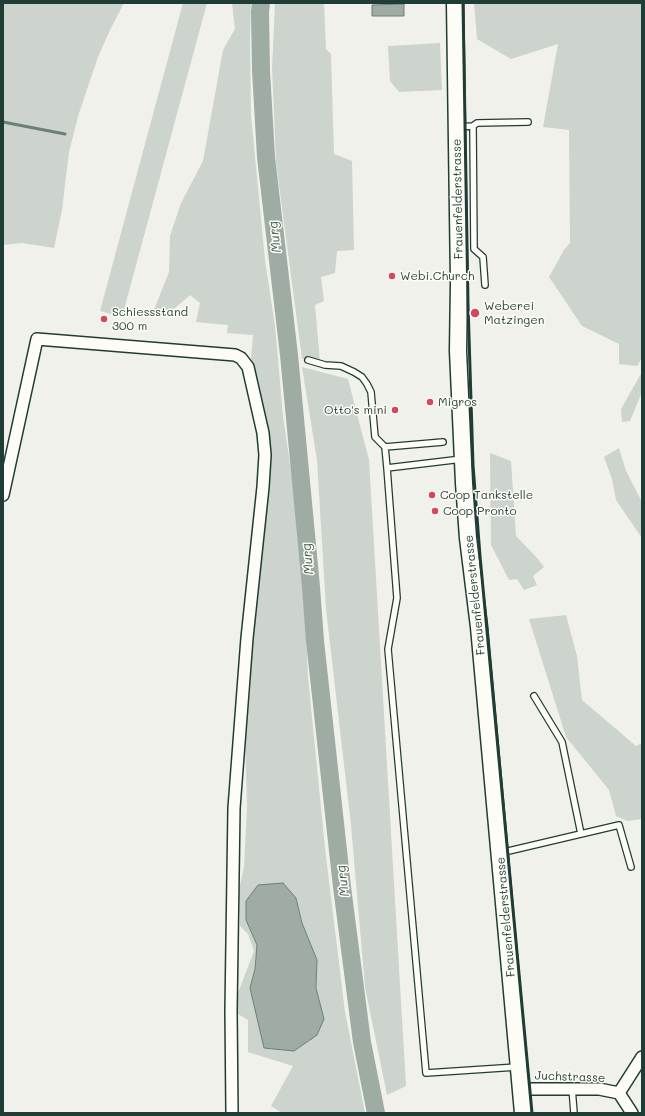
<!DOCTYPE html>
<html>
<head>
<meta charset="utf-8">
<style>
  body { margin:0 }
  #map { position:relative; width:645px; height:1116px; overflow:hidden; background:#f0f1eb; font-family:Mali,sans-serif }
  canvas { display:block }
  .frame { position:absolute; inset:0; border:4px solid #1f3d34; pointer-events:none }
</style>
</head>
<body>
<div id="map">
<canvas width="645" height="1116"></canvas>
<div class="frame"></div>
</div>
<script>
const ctx = document.querySelector('canvas').getContext('2d');
ctx.lineJoin = 'round';
function fill(path, color) { ctx.fillStyle = color; ctx.fill(path, 'evenodd'); }
const toPath = rows => new Path2D(rows.map(r => 'M' + r).join(''));
function trace(path, color, width, dash) { ctx.strokeStyle = color; ctx.lineWidth = width; ctx.lineCap = dash ? 'butt' : 'round'; ctx.setLineDash(dash || []); ctx.stroke(path); }
function write(font, color, halo, rows, align = 'center') {
  ctx.font = font + ' Mali,sans-serif'; ctx.lineWidth = 3; ctx.setLineDash([]); ctx.textBaseline = 'middle'; ctx.strokeStyle = halo; ctx.fillStyle = color; for (const [text, x, y, turn = 0] of rows) {
    ctx.save(); ctx.translate(x, y); ctx.rotate((+turn || 0) * Math.PI / 180); ctx.textAlign = isNaN(turn) ? turn : align; if (halo) ctx.strokeText(text, 0, 0); ctx.fillText(text, 0, 0); ctx.restore();
  }
}
const green = toPath([
  [3,3,124,3,110,30,98,57,79,113,69,152,62,210,54,248,22,243,3,245],
  [183,3,207,3,122,317,100,311],
  [232,3,251,3,250,40,251,115,265,260,275,326,283,416,294,492,305,606,308,677,325,848,345,1012,365,1113,282,1113,271,1106,293,1066,248,1052,248,1020,238,1014,238,993,254,951,248,934,240,926,239,890,244,867,247,807,244,700,267,484,251,358,253,335,227,333,228,325,196,322,200,303,190,295,166,316,153,312,169,272,170,236,181,203,203,161,223,50,235,29],
  [296,898,302,923,317,960,316,988,324,1019,250,988,255,969,257,945,246,920],
  [275,3,324,3,326,49,331,54,334,154,352,161,354,250,337,251,335,273,321,277,324,301,315,305,320,362,309,359,302,359,276,162,272,68],
  [474,3,642,3,642,358,637,366,619,364,619,344,582,326,549,277,564,250,570,243,569,130,543,127,558,44,511,59,477,39],
  [440,43,442,90,399,92,390,81,388,46],
  [302,367,348,379,369,460,406,1086,387,1095,365,987,351,825,326,609,317,460],
  [642,372,642,392,630,421,622,422,621,409],
  [619,448,626,471,642,502,642,538,616,500,612,479,604,457],
  [490,453,511,461,516,536,538,559,544,567,533,576,537,585,524,590,517,579,509,580,491,545],
  [566,615,577,656,582,700,636,746,642,743,642,819,627,821,616,816,609,790,566,737,529,619]
]);
const water = toPath([
  [404,4,404,16,372,16,372,5,404,4],
  [283,883,296,898,302,923,317,960,316,988,324,1019,317,1035,294,1051,264,1048,250,988,255,969,257,945,246,920,246,901,258,885,283,883]
]);
const stream = toPath([
  [3,122,65,134]
]);
const river = toPath([
  [261,3,260,12,261,71,266,157,289,355,311,587,315,641,342,887,362,1042,376,1113]
]);
const lane = toPath([
  [473,126,474,249,483,257,485,285],
  [458,127,473,126,477,123,528,122],
  [308,360,325,365,341,366,354,372,362,377,367,384,371,392,375,437,385,447,387,468,397,598,388,649,426,1073,517,1067],
  [385,447,443,442],
  [387,468,462,459],
  [534,696,562,742,581,834],
  [500,853,619,825,631,867],
  [572,1088,574,1113]
]);
const street = toPath([
  [3,495,37,339,235,355,241,358,248,367,263,433,265,455,263,487,247,638,234,808,231,1010,232,1113],
  [521,1089,599,1089,619,1093,632,1113],
  [619,1093,642,1057]
]);
const secondary = toPath([
  [455,3,459,283,458,351,464,483,468,538,479,627,523,1113]
]);
const rail = toPath([
  [463,3,468,304,473,465,480,556,532,1113]
]);
const markers = [
  [392,276,4,"#d1495b"],
  [475,313,5,"#d1495b"],
  [104,319,4,"#d1495b"],
  [430,402,4,"#d1495b"],
  [395,410,4,"#d1495b"],
  [432,495,4,"#d1495b"],
  [435,511,4,"#d1495b"]
];
const streetNames = [
  ["Frauenfelderstrasse",458,199,-91],
  ["Frauenfelderstrasse",475,595,-96],
  ["Frauenfelderstrasse",506,917,-95],
  ["Juchstrasse",570,1077,2]
];
const poiNames = [
  ["Webi.Church",400,276],
  ["Weberei",484,306],
  ["Matzingen",484,320],
  ["Schiessstand",112,312],
  ["300 m",112,326],
  ["Migros",438,402],
  ["Otto's mini",387,410,"right"],
  ["Coop Tankstelle",440,495],
  ["Coop Pronto",443,511]
];
const waterNames = [
  ["Murg",275,237,-97],
  ["Murg",308,559,-95],
  ["Murg",343,881,-97]
];
fill(green, '#cdd3cd');
fill(water, '#9faca4');
trace(water, '#6c8077', 1);
trace(stream, '#6c8077', 3);
trace(river, '#9faca4', 18);
trace(lane, '#1f3d34', 8);
trace(street, '#1f3d34', 14);
trace(secondary, '#1f3d34', 19);
trace(lane, '#fdfcf7', 5.5);
trace(street, '#fdfcf7', 11);
trace(secondary, '#fdfcf7', 16);
trace(rail, '#1f3d34', 3);
for (const [x, y, r, color] of markers) { const dot = new Path2D(); dot.arc(x, y, r, 0, 2 * Math.PI); ctx.fillStyle = color; ctx.fill(dot); trace(dot, '#fdfcf7', 1.5); }
write('12px', '#1f3d34', '#fdfcf7', streetNames);
write('12px', '#1f3d34', '#fdfcf7', poiNames, 'left');
write('italic 13px', '#455e56', '#fdfcf7', waterNames);
</script>
</body>
</html>
